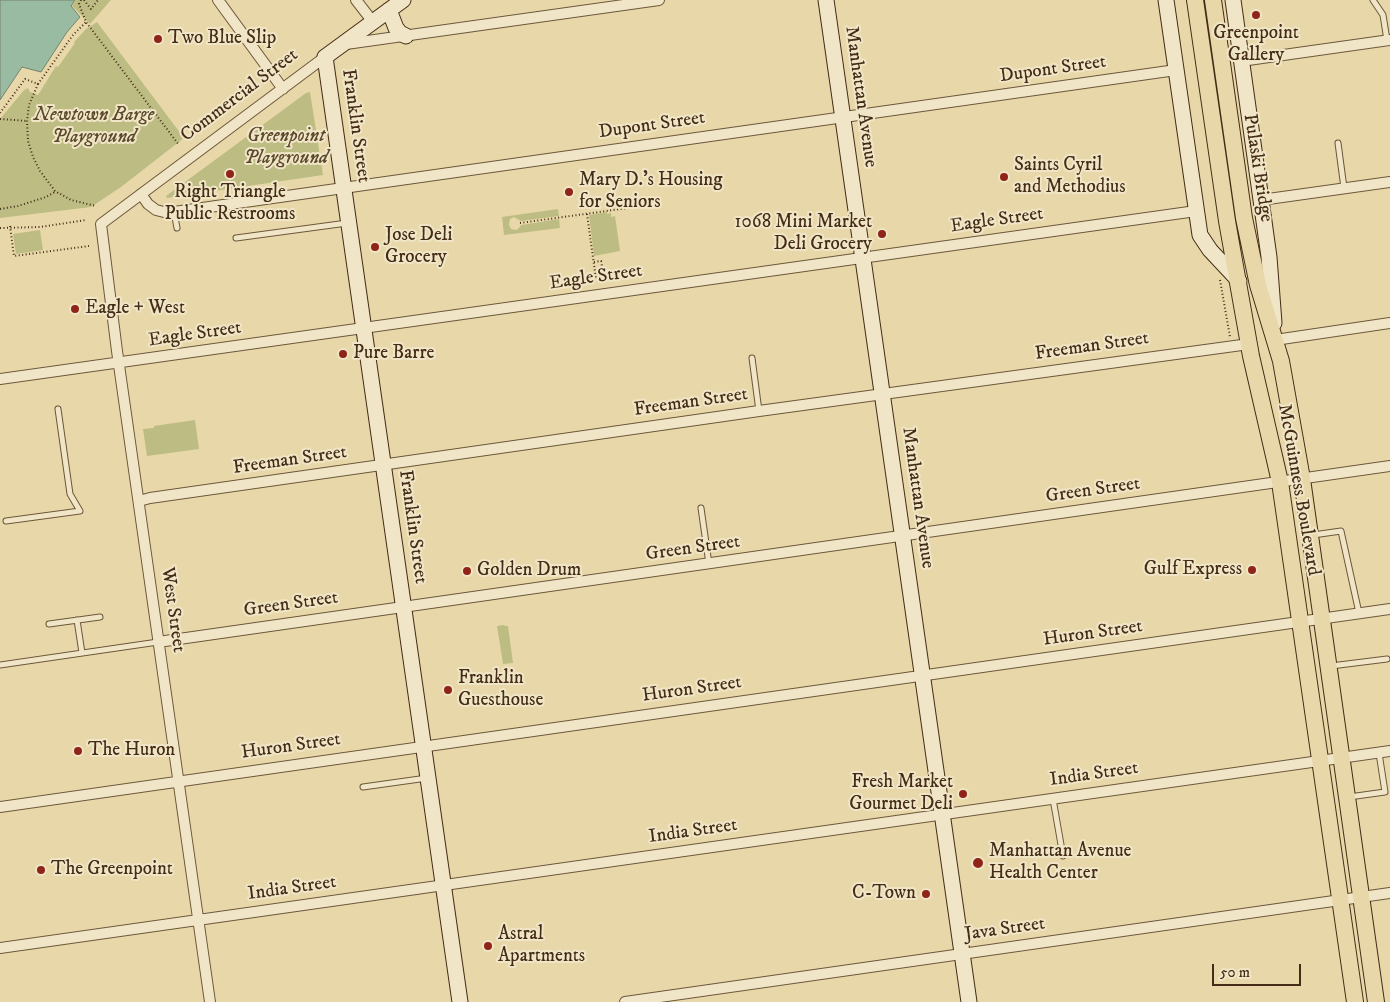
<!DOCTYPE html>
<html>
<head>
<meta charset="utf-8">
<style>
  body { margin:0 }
  #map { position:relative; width:1390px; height:1002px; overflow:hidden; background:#e8d8a9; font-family:"IM FELL DW Pica",serif }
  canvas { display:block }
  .scale { position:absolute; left:1212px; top:964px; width:89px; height:22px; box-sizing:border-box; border:2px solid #442c16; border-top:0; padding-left:6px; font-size:15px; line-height:18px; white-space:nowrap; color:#442c16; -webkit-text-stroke:4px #f0e6c7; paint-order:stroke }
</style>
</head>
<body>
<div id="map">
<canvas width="1390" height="1002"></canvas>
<div class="scale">50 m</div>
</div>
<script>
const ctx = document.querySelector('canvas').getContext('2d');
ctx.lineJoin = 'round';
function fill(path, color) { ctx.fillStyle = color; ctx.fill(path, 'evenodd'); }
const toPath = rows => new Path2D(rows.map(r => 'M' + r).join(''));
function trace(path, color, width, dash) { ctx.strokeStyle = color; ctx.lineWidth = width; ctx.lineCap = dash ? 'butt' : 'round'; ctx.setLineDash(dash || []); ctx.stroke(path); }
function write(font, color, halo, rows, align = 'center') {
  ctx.font = font + ' "IM FELL DW Pica",serif'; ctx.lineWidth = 4; ctx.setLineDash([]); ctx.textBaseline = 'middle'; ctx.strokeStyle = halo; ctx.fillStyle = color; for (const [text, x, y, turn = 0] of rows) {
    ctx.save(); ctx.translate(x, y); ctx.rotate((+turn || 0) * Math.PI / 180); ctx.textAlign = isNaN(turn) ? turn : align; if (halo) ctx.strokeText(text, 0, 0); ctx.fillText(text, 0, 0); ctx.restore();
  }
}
const green = toPath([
  [76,0,111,0,90,24,72,6],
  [97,22,184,138,121,187,91,207,0,218,0,119,24,90,28,88,30,92,38,95,56,66,58,67,75,43,74,42,86,29],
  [310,92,323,175,167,198,166,196,306,93],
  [558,209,559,216,521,221,514,217,510,219,509,225,511,229,516,230,519,228,521,225,559,219,560,228,504,235,502,217],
  [607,212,607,214,611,213,611,217,615,216,620,251,594,256,589,215],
  [40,230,43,250,16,254,13,234],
  [195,420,199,449,147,456,143,429,154,428,154,426],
  [504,625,505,626,508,626,513,663,503,664,497,626]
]);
const water = toPath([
  [0,0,75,0,71,6,80,17,67,32,41,72,22,67,0,100,0,0]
]);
const path = toPath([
  [81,0,79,4,86,22,179,145],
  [84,0,91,9,98,0],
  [38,84,29,105,27,121,28,141,33,157,40,171,55,191,71,200,96,206],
  [0,113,25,79,38,84,73,35,86,22],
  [0,119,27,121],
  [313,131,316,131],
  [0,209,18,206,46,197,55,192],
  [587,214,596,279],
  [520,223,628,208],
  [10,226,14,256,89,246],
  [0,228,40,227,86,220],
  [594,262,601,261,603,271],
  [1220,280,1230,337]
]);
const lane = toPath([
  [1373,0,1383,15,1387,40],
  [1338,143,1344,188],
  [174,212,177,228],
  [236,238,347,223],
  [752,358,759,411],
  [701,508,709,564],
  [6,521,80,511,70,494,58,409],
  [1313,535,1341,531,1359,613],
  [77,620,82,653],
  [49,624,100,617],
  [0,665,158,642],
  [1331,666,1387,659],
  [363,787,427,778],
  [1349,797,1385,792,1379,753],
  [1053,799,1063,856]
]);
const street = toPath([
  [218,0,283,89],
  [356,0,373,22],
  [346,44,659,0],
  [1241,61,1390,40],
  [141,194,148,204,156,210,164,212,174,212,1176,70],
  [1261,200,1390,182],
  [1275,340,1390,323],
  [0,379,1196,211],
  [139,501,150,498,759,411,1249,344],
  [158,642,1390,466],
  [0,807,1390,609],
  [0,948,1390,751],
  [210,1002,117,351,101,224,325,57],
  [625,1002,1390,893]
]);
const secondary = toPath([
  [403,0,325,57,460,1002],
  [826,0,969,1002],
  [1166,0,1200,235,1210,250,1239,281],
  [1233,0,1269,257,1274,323],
  [389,10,396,28,400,33,406,36]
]);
const primary = toPath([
  [1195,0,1227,221,1251,356,1280,482,1355,1002],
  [1213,0,1244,218,1258,285,1281,361,1302,479,1376,1002]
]);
const markers = [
  [1256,15,5,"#8f2418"],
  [158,39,5,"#8f2418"],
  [230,174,5,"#8f2418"],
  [1004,177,5,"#8f2418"],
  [569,192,5,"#8f2418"],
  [882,234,5,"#8f2418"],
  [375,247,5,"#8f2418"],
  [75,309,5,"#8f2418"],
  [343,354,5,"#8f2418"],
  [1252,570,5,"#8f2418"],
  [467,571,5,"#8f2418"],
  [448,690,5,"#8f2418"],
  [78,751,5,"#8f2418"],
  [963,794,5,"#8f2418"],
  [978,863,6,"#8f2418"],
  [41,870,5,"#8f2418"],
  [926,894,5,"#8f2418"],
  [488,946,5,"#8f2418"]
];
const poiNames = [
  ["Greenpoint",1256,34,"center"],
  ["Gallery",1256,56,"center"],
  ["Two Blue Slip",168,39],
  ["Saints Cyril",1014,166],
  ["and Methodius",1014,188],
  ["Mary D.'s Housing",579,181],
  ["for Seniors",579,203],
  ["Right Triangle",230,193,"center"],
  ["Public Restrooms",230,215,"center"],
  ["1068 Mini Market",872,223,"right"],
  ["Deli Grocery",872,245,"right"],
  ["Jose Deli",385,236],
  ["Grocery",385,258],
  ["Eagle + West",85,309],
  ["Pure Barre",353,354],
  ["Gulf Express",1242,570,"right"],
  ["Golden Drum",477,571],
  ["Franklin",458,679],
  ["Guesthouse",458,701],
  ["The Huron",88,751],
  ["Fresh Market",953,783,"right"],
  ["Gourmet Deli",953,805,"right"],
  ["Manhattan Avenue",989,852],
  ["Health Center",989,874],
  ["The Greenpoint",51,870],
  ["C-Town",916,894,"right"],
  ["Astral",498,935],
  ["Apartments",498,957]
];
const streetNames = [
  ["Dupont Street",1053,70,-8],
  ["Commercial Street",240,96,-37],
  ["Manhattan Avenue",860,97,82],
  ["Franklin Street",355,126,82],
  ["Dupont Street",652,126,-8],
  ["Pulaski Bridge",1257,168,81],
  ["Eagle Street",997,221,-8],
  ["Eagle Street",596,278,-8],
  ["Eagle Street",195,335,-8],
  ["Freeman Street",1092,347,-8],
  ["Freeman Street",691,403,-8],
  ["Freeman Street",290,461,-8],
  ["McGuinness Boulevard",1298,490,80],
  ["Green Street",1093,491,-8],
  ["Manhattan Avenue",917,498,82],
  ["Franklin Street",412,527,82],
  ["Green Street",693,549,-8],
  ["Green Street",291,605,-8],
  ["West Street",172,610,82],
  ["Huron Street",1093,634,-8],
  ["Huron Street",692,690,-8],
  ["Huron Street",291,747,-8],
  ["India Street",1094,775,-8],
  ["India Street",693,832,-8],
  ["India Street",292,889,-8],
  ["Java Street",1005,930,-8]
];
const parkNames = [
  ["Newtown Barge",94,116],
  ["Playground",94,138],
  ["Greenpoint",286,137],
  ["Playground",286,159]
];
fill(green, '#bdbc83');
fill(water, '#98bba2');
trace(water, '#76826a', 1);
trace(lane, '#6d573b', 7);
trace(street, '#6d573b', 12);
trace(secondary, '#442c16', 17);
trace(primary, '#442c16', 18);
trace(path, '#442c16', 2, [1, 2.5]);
trace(lane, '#f0e6c7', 5);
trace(street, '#f0e6c7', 10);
trace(secondary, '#f0e6c7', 15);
trace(primary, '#e8d8a9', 16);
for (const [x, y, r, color] of markers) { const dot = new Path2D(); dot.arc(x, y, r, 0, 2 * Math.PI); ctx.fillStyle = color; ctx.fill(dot); trace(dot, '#f0e6c7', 2); }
write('19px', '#442c16', '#f0e6c7', poiNames, 'left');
write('19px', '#442c16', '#f0e6c7', streetNames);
write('italic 19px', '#5c492c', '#f0e6c7', parkNames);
</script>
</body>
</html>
